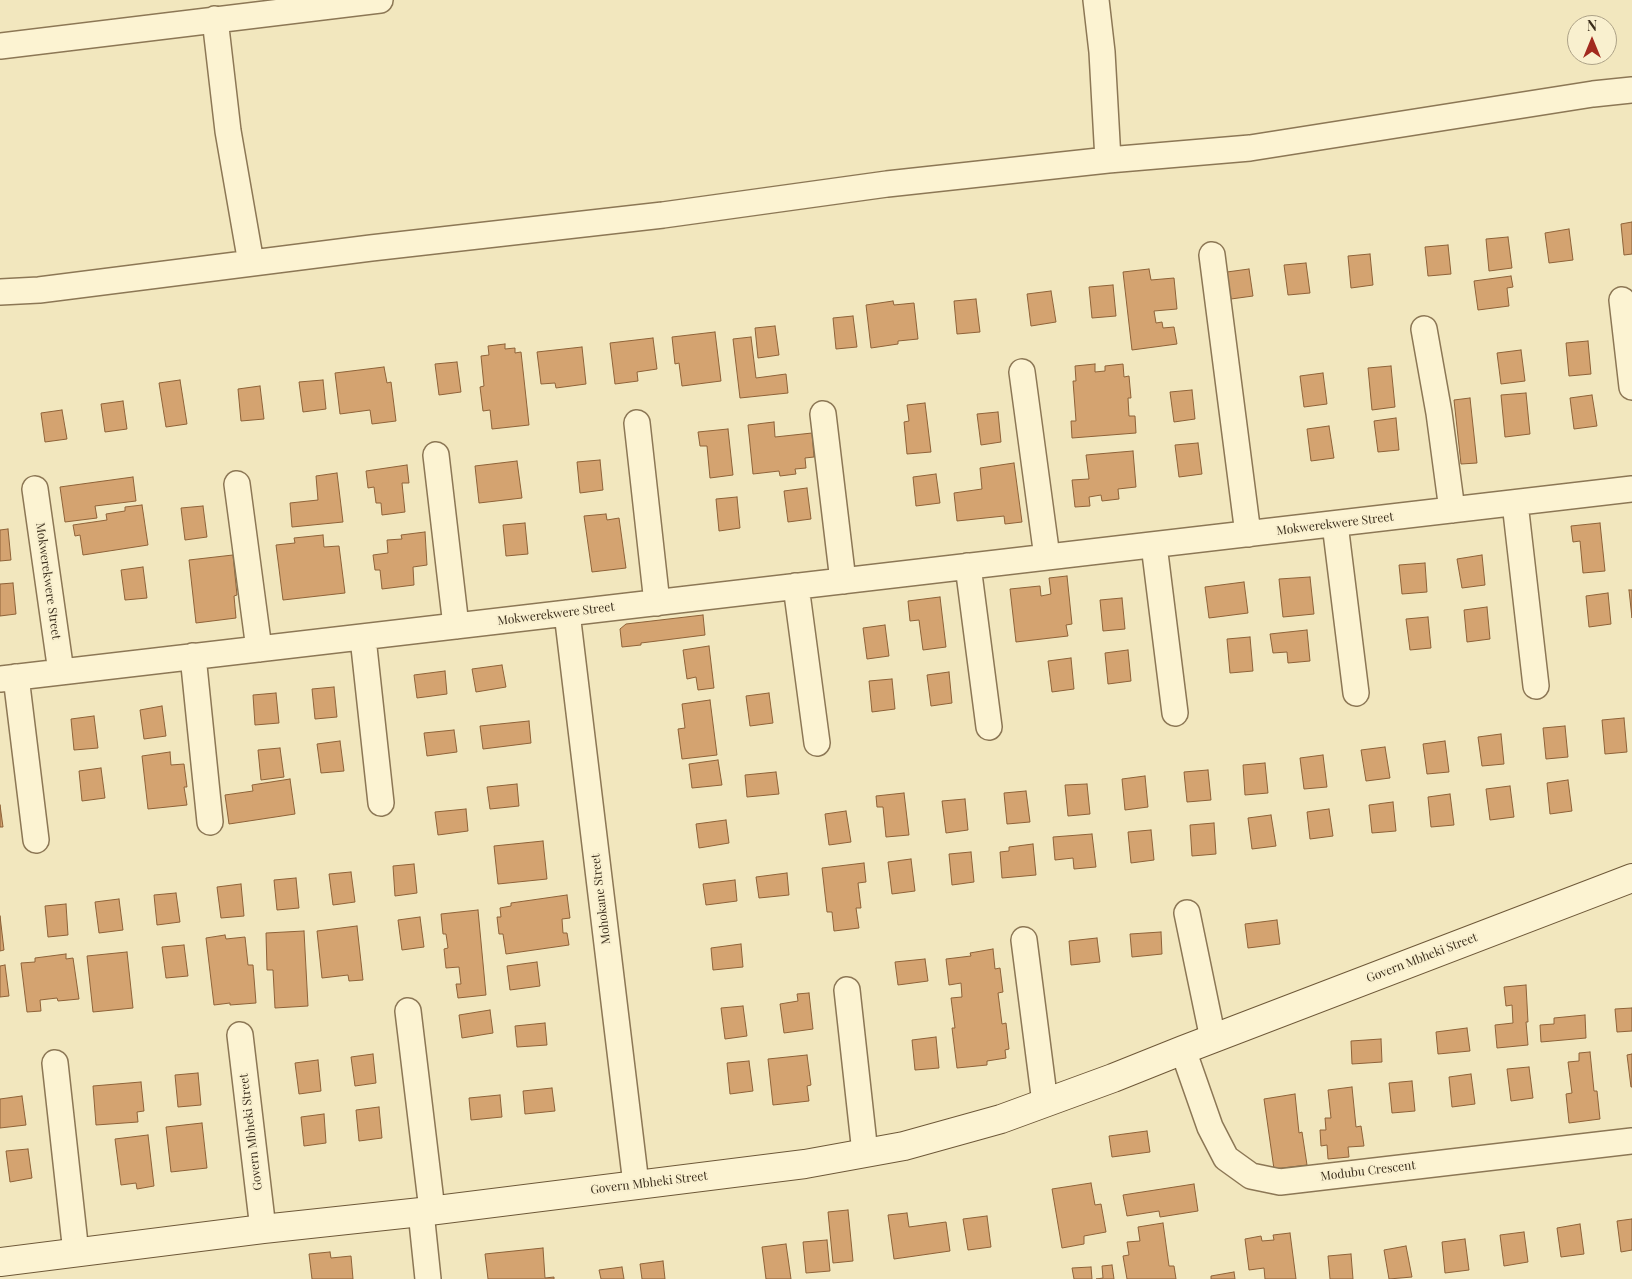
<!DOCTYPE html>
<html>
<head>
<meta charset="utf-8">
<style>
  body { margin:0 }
  #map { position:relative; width:1632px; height:1279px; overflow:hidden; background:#f2e7be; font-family:"Playfair Display",serif }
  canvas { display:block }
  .north { position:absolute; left:1567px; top:15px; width:50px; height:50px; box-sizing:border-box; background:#f9f0cf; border:1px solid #ada287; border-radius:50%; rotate:0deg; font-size:14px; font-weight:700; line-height:20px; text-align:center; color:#3a2d1b }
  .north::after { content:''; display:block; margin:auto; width:18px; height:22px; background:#a22a1f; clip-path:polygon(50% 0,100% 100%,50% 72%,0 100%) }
</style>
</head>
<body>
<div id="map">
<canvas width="1632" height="1279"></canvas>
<div class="north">N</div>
</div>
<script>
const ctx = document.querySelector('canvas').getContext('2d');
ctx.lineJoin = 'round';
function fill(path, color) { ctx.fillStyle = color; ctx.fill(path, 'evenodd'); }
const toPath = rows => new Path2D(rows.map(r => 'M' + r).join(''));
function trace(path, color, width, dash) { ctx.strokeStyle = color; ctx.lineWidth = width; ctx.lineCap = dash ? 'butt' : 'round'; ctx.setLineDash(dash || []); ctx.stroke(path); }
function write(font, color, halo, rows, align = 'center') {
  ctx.font = font + ' "Playfair Display",serif'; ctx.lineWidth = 4; ctx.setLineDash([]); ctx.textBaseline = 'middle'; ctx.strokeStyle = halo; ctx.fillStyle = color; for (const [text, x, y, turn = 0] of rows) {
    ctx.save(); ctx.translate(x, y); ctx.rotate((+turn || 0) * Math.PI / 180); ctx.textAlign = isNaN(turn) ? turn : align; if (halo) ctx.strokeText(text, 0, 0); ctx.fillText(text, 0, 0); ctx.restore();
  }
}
const building = toPath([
  [1632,222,1632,254,1624,255,1621,224,1632,222],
  [1569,229,1573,260,1549,263,1545,233,1569,229],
  [1508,237,1512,268,1489,271,1486,239,1508,237],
  [1448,245,1451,274,1428,276,1425,247,1448,245],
  [1370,254,1373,285,1351,288,1348,256,1370,254],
  [1306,263,1310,293,1288,295,1284,265,1306,263],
  [1149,269,1151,280,1174,278,1177,309,1154,311,1156,323,1162,322,1163,328,1174,327,1177,344,1132,350,1123,272,1149,269],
  [1249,269,1253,296,1231,299,1227,272,1249,269],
  [1511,276,1513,287,1507,288,1509,306,1478,310,1474,281,1511,276],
  [1113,285,1116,316,1092,318,1089,287,1113,285],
  [1051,291,1056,322,1031,326,1027,294,1051,291],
  [976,299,980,332,957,334,954,301,976,299],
  [893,301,894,305,914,303,918,339,898,341,898,344,871,348,866,305,893,301],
  [853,316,857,347,836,349,833,318,853,316],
  [775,326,779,355,758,358,755,328,775,326],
  [715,332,721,381,682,386,679,363,675,364,672,337,715,332],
  [751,337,756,378,786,374,788,393,740,398,733,339,751,337],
  [653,338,657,369,637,372,638,381,615,384,610,343,653,338],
  [1588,341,1591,374,1569,376,1566,343,1588,341],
  [505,344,505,349,515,348,515,353,521,352,529,425,492,429,490,410,483,411,480,387,484,386,481,356,489,355,488,346,505,344],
  [582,347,586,384,556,388,555,383,541,384,537,352,582,347],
  [1521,350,1525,381,1501,384,1497,353,1521,350],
  [457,362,461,392,439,395,435,364,457,362],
  [1095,364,1095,372,1105,371,1105,366,1123,364,1124,377,1129,376,1131,398,1128,398,1129,416,1135,416,1136,433,1072,438,1071,421,1076,421,1073,381,1076,381,1075,366,1095,364],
  [1391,366,1395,407,1372,410,1368,368,1391,366],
  [384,367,387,383,391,382,396,421,372,424,370,410,340,414,335,373,384,367],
  [1323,373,1327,404,1304,407,1300,376,1323,373],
  [180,380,187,424,166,427,159,383,180,380],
  [323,380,326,409,303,412,299,382,323,380],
  [260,386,264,419,241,421,238,389,260,386],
  [1192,390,1195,419,1174,422,1170,392,1192,390],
  [1526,393,1530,434,1505,437,1501,395,1526,393],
  [1592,395,1597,426,1574,429,1570,398,1592,395],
  [1470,398,1477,463,1461,464,1454,400,1470,398],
  [123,401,127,429,105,432,101,404,123,401],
  [925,403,931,452,907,454,904,422,909,421,907,405,925,403],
  [62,410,67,439,45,442,41,413,62,410],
  [998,412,1001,442,981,445,977,414,998,412],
  [1396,418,1399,450,1378,452,1374,421,1396,418],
  [774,422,775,437,812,433,814,457,805,458,806,468,795,469,796,474,780,476,779,471,753,474,748,425,774,422],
  [1329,426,1334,458,1311,461,1307,429,1329,426],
  [728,429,733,475,710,478,707,446,700,446,698,432,728,429],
  [1198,443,1202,474,1179,477,1175,445,1198,443],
  [1133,451,1136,487,1118,489,1119,499,1102,501,1101,495,1089,497,1090,506,1075,507,1072,480,1089,479,1086,455,1133,451],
  [600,460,603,490,580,493,577,462,600,460],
  [517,461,522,498,479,503,475,466,517,461],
  [1014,463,1022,522,1005,524,1004,516,957,521,954,493,982,489,980,468,1014,463],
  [407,465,409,483,402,483,405,512,382,515,381,503,376,503,374,487,368,488,366,471,407,465],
  [337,473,343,522,292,527,290,503,318,500,316,476,337,473],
  [936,474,940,503,916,506,913,477,936,474],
  [133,477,136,501,95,506,97,518,65,522,60,487,133,477],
  [807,488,811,519,788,522,784,491,807,488],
  [737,497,740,528,719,531,716,499,737,497],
  [142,505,148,545,83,555,80,535,75,536,73,525,107,520,106,514,125,511,125,507,142,505],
  [203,506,207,537,185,540,181,508,203,506],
  [606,514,607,520,619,518,626,568,592,572,584,516,606,514],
  [525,523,528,554,506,556,503,525,525,523],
  [1600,523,1605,571,1583,573,1580,541,1573,542,1571,526,1600,523],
  [8,529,11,560,0,561,0,530,8,529],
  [425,532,427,565,413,567,414,585,382,589,380,570,375,570,373,555,388,553,387,540,402,539,401,535,425,532],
  [323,535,324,547,339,546,345,593,283,600,276,545,295,543,294,538,323,535],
  [233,555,237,595,234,596,236,618,196,623,189,560,233,555],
  [1482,555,1485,585,1462,588,1457,559,1482,555],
  [1425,563,1427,592,1402,594,1399,565,1425,563],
  [143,567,147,598,125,600,121,570,143,567],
  [1067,576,1072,624,1066,625,1068,636,1016,642,1010,589,1040,586,1041,596,1051,594,1049,578,1067,576],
  [1310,577,1314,614,1283,617,1279,579,1310,577],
  [1244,582,1248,613,1209,618,1205,587,1244,582],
  [13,583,16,614,0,616,0,584,13,583],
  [1629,590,1632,590,1632,618,1629,590],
  [1608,593,1611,624,1589,627,1586,596,1608,593],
  [940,597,946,647,923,650,919,620,910,621,908,601,940,597],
  [1122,598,1125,629,1103,631,1100,600,1122,598],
  [1487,607,1490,639,1467,642,1464,610,1487,607],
  [703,615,705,635,641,643,641,645,622,647,620,629,626,624,703,615],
  [1428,617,1431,648,1410,650,1406,619,1428,617],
  [885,625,889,656,867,659,863,628,885,625],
  [1307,630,1310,661,1288,663,1287,652,1273,653,1270,634,1307,630],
  [1250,637,1253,671,1230,673,1227,639,1250,637],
  [709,646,714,688,698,690,696,677,687,679,683,650,709,646],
  [1128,650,1131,681,1108,684,1105,653,1128,650],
  [1071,658,1074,689,1052,692,1048,661,1071,658],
  [502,665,506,687,476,692,472,669,502,665],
  [445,671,447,694,417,698,414,675,445,671],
  [949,672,952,703,931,706,927,675,949,672],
  [892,679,895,709,872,712,869,681,892,679],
  [334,687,337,717,315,719,312,689,334,687],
  [276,693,279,723,255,725,253,695,276,693],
  [769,693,773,723,750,726,746,696,769,693],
  [710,700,717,755,682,759,678,729,685,728,682,704,710,700],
  [162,706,166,736,144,739,140,710,162,706],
  [94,716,98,748,74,750,71,719,94,716],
  [1624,718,1627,752,1605,754,1602,720,1624,718],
  [529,721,531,743,483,749,480,726,529,721],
  [1565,726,1568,757,1546,759,1543,728,1565,726],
  [454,730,457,752,427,756,424,733,454,730],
  [1501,734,1504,764,1482,766,1478,737,1501,734],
  [340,741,344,771,321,773,317,744,340,741],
  [1445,741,1449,772,1427,774,1423,744,1445,741],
  [1385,747,1390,778,1366,781,1361,750,1385,747],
  [280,748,284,777,261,780,258,750,280,748],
  [170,752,171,765,184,764,187,787,184,787,187,805,148,809,142,756,170,752],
  [1323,755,1327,787,1304,789,1300,758,1323,755],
  [718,760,722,785,692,788,689,764,718,760],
  [1265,763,1268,793,1245,795,1243,765,1265,763],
  [101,768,105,798,82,801,79,771,101,768],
  [1208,770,1211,800,1187,802,1184,772,1208,770],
  [776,772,779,794,747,797,745,775,776,772],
  [1145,776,1148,807,1125,810,1122,779,1145,776],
  [290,779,295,814,229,824,225,795,253,791,252,785,290,779],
  [1568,780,1572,811,1550,814,1547,783,1568,780],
  [517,784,519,806,490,809,487,787,517,784],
  [1087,784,1090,814,1068,816,1065,785,1087,784],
  [1510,786,1514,817,1490,820,1486,789,1510,786],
  [1026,791,1030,822,1007,824,1004,793,1026,791],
  [904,793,909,835,886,837,883,807,877,807,876,796,904,793],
  [1450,794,1454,825,1431,827,1428,797,1450,794],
  [965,799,968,830,946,833,942,801,965,799],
  [1393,802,1396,831,1372,833,1369,805,1393,802],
  [0,805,3,827,0,827,0,805],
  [466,809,468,831,438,835,435,812,466,809],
  [1329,809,1333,836,1310,839,1307,812,1329,809],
  [846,811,851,842,829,845,825,814,846,811],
  [1271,815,1276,846,1252,849,1248,818,1271,815],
  [726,820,729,843,699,848,696,824,726,820],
  [1214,823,1216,854,1192,856,1190,825,1214,823],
  [1151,830,1154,860,1131,863,1128,832,1151,830],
  [1092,834,1096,867,1074,869,1073,858,1055,860,1053,837,1092,834],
  [543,841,547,879,498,884,494,846,543,841],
  [1033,844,1036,875,1002,878,1000,852,1009,851,1009,847,1033,844],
  [971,852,974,882,952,885,949,854,971,852],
  [911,859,915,891,892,894,888,862,911,859],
  [864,863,866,882,858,883,861,908,856,908,859,928,834,931,832,912,827,912,822,868,864,863],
  [414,864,417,893,395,896,393,866,414,864],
  [351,872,355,902,333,905,329,874,351,872],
  [787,873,789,895,759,898,756,877,787,873],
  [296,878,299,908,277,910,274,880,296,878],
  [735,880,737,901,706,905,703,884,735,880],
  [241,884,244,916,221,918,217,887,241,884],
  [176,893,180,922,157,925,154,895,176,893],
  [567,895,570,918,562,919,563,933,567,933,569,945,506,954,503,934,499,934,497,917,501,917,500,908,511,906,511,903,567,895],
  [119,899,123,930,99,933,95,902,119,899],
  [66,904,68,935,48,937,45,906,66,904],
  [478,910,486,995,458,998,456,984,461,984,459,967,446,968,444,949,448,948,446,934,443,934,441,914,478,910],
  [0,916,4,950,0,951,0,916],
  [420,917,424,947,402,950,398,920,420,917],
  [1277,920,1280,944,1248,948,1245,924,1277,920],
  [357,926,363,980,349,981,348,975,322,978,317,931,357,926],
  [304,931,308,1006,275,1008,273,970,267,970,266,933,304,931],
  [1161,932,1162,954,1132,957,1130,934,1161,932],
  [225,935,226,939,245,937,248,965,253,965,256,1003,230,1005,230,1003,214,1005,206,938,225,935],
  [1097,938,1100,962,1071,965,1069,941,1097,938],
  [741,944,743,967,713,970,711,948,741,944],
  [184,945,188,976,166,978,162,947,184,945],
  [993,949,995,969,1000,968,1003,992,998,993,1002,1024,1006,1023,1009,1049,1005,1050,1006,1058,987,1061,987,1065,957,1068,952,1028,955,1028,951,998,962,997,961,983,949,985,946,959,971,956,970,953,993,949],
  [127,952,133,1008,93,1012,87,956,127,952],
  [66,954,66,959,73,958,79,999,58,1001,57,998,40,1000,41,1011,27,1012,21,963,35,962,35,958,66,954],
  [925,959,928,981,898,985,895,962,925,959],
  [537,962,540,986,510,990,507,966,537,962],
  [5,965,9,996,0,997,0,966,5,965],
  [1526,985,1528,1022,1526,1022,1528,1045,1497,1048,1495,1025,1513,1023,1512,1005,1506,1006,1504,987,1526,985],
  [809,993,813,1029,784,1033,780,1004,798,1001,797,994,809,993],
  [743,1006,747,1036,725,1039,721,1008,743,1006],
  [1632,1008,1632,1031,1617,1032,1615,1009,1632,1008],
  [490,1010,493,1033,462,1038,459,1015,490,1010],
  [1585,1015,1586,1038,1541,1042,1540,1025,1554,1024,1554,1018,1585,1015],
  [545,1023,547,1045,517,1047,515,1026,545,1023],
  [1467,1028,1470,1051,1438,1054,1436,1032,1467,1028],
  [936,1037,939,1068,915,1070,912,1040,936,1037],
  [1381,1039,1382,1062,1352,1064,1351,1041,1381,1039],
  [1590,1052,1594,1091,1597,1091,1600,1119,1569,1123,1566,1094,1572,1093,1568,1062,1579,1061,1579,1053,1590,1052],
  [373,1054,376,1083,355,1086,351,1057,373,1054],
  [1632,1054,1632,1087,1631,1087,1627,1055,1632,1054],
  [807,1055,811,1085,807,1086,809,1101,773,1105,768,1059,807,1055],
  [318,1060,321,1091,299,1094,295,1063,318,1060],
  [749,1061,753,1091,730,1094,727,1063,749,1061],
  [1529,1067,1533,1098,1511,1101,1507,1069,1529,1067],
  [198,1073,201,1105,178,1107,175,1075,198,1073],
  [1471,1074,1475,1104,1452,1107,1449,1077,1471,1074],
  [1412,1081,1415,1111,1392,1113,1389,1083,1412,1081],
  [141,1082,144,1111,137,1112,138,1122,96,1125,93,1086,141,1082],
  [1352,1087,1356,1127,1361,1126,1364,1146,1348,1147,1349,1157,1328,1159,1327,1145,1321,1146,1320,1130,1326,1130,1325,1118,1331,1118,1328,1090,1352,1087],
  [552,1088,555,1111,525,1114,523,1091,552,1088],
  [1295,1094,1299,1133,1302,1132,1307,1165,1274,1169,1264,1099,1295,1094],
  [500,1095,502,1117,471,1120,469,1098,500,1095],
  [22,1096,26,1125,0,1128,0,1099,22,1096],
  [379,1107,382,1138,359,1141,356,1110,379,1107],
  [324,1114,326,1143,304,1146,301,1117,324,1114],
  [202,1123,207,1168,171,1172,166,1127,202,1123],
  [1147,1131,1150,1152,1112,1157,1109,1136,1147,1131],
  [148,1135,154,1186,137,1189,136,1183,121,1185,115,1139,148,1135],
  [28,1149,32,1178,10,1182,6,1151,28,1149],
  [1091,1183,1095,1205,1101,1204,1106,1232,1084,1236,1084,1244,1062,1248,1052,1189,1091,1183],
  [1194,1184,1198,1211,1160,1217,1159,1211,1127,1216,1123,1195,1194,1184],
  [848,1210,853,1261,833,1263,828,1212,848,1210],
  [907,1213,909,1227,946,1222,950,1251,894,1259,888,1215,907,1213],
  [987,1216,991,1247,968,1250,963,1219,987,1216],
  [1632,1219,1632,1250,1621,1252,1617,1221,1632,1219],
  [1163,1223,1169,1266,1174,1266,1176,1279,1127,1279,1123,1256,1129,1255,1127,1242,1140,1241,1138,1227,1163,1223],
  [1580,1224,1584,1254,1561,1257,1557,1228,1580,1224],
  [1524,1232,1528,1262,1504,1266,1500,1235,1524,1232],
  [1290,1233,1296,1279,1265,1279,1264,1268,1249,1270,1245,1239,1261,1236,1262,1241,1274,1240,1273,1235,1290,1233],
  [1465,1239,1469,1270,1445,1273,1442,1242,1465,1239],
  [827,1240,830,1271,806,1273,803,1242,827,1240],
  [786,1244,791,1279,766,1279,762,1247,786,1244],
  [1406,1246,1412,1277,1389,1279,1384,1250,1406,1246],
  [543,1248,545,1278,554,1277,554,1279,488,1279,485,1254,543,1248],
  [330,1252,331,1258,351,1256,353,1279,312,1279,309,1254,330,1252],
  [1351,1254,1353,1279,1330,1279,1328,1256,1351,1254],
  [663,1261,665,1279,642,1279,640,1264,663,1261],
  [1112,1265,1114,1279,1096,1279,1103,1278,1102,1266,1112,1265],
  [622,1267,624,1279,601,1279,599,1270,622,1267],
  [1091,1267,1092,1279,1074,1279,1072,1268,1091,1267],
  [1234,1272,1235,1279,1211,1279,1211,1276,1234,1272]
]);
const street = toPath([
  [1096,0,1102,52,1108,160],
  [215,19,228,131,251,263],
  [0,46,380,0],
  [1212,255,1248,534],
  [0,292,39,290,371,248,663,215,887,184,1108,160,1250,148,1593,94,1632,90],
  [1622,300,1632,387],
  [1424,329,1439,413,1452,510],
  [1022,372,1047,557],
  [823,414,843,581],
  [637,423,657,603],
  [436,455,456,626],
  [237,484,259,649],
  [35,489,61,672],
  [1515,503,1536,686],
  [1335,524,1356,693],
  [1154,545,1175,713],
  [968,566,989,727],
  [796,586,817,743],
  [567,613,636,1184],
  [363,638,381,803],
  [193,656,210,822],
  [16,677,36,840],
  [0,679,1632,489],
  [1187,913,1213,1039],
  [1024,940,1045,1103],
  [847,990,865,1153],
  [408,1011,432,1210],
  [240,1035,263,1229],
  [1183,1050,1210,1127,1226,1158,1251,1176,1280,1182,1632,1141],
  [55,1063,76,1253],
  [421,1212,428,1279]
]);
const secondary = toPath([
  [0,1262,263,1229,421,1212,805,1164,904,1146,1001,1119,1113,1078,1183,1050,1632,878]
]);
const streetNames = [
  ["Mokwerekwere Street",1335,524,-7],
  ["Mokwerekwere Street",48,581,82],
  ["Mokwerekwere Street",556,614,-7],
  ["Mohokane Street",601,899,-97],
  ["Govern Mbheki Street",1422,958,-21],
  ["Govern Mbheki Street",251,1132,-97],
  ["Modubu Crescent",1368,1171,-7],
  ["Govern Mbheki Street",649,1183,-7]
];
fill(building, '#d4a370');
trace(building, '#8e6238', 1);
trace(street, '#8c7755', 28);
trace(secondary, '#6e5838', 30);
trace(street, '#fcf3d2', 25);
trace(secondary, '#fcf3d2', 28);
write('12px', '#3a2d1b', '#f9f0cf', streetNames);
</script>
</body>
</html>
